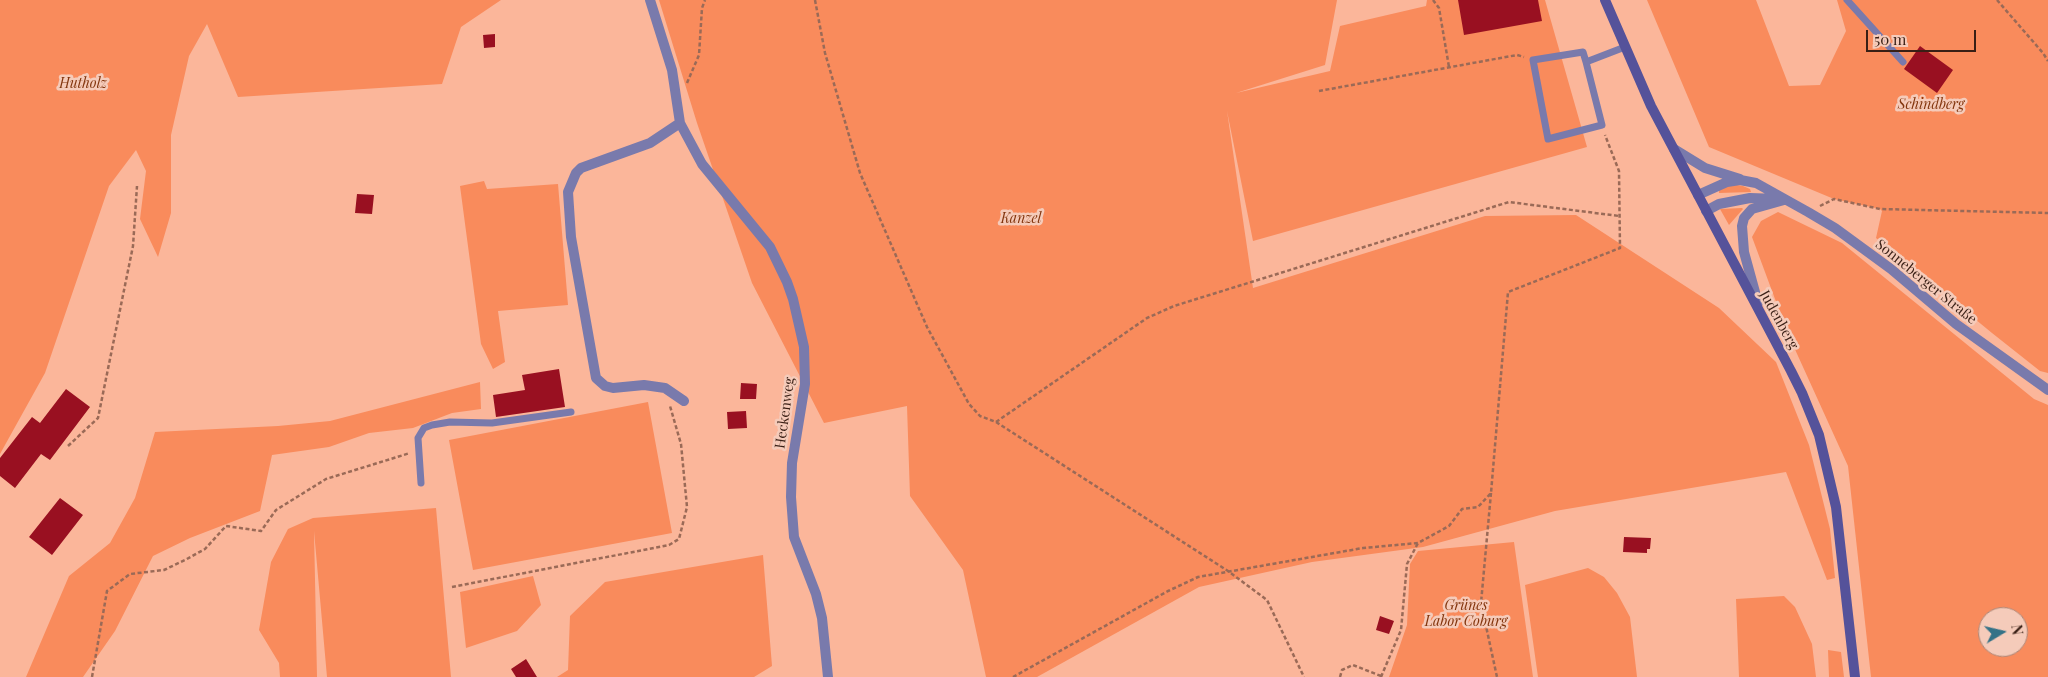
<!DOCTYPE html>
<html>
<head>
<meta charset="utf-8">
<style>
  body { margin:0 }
  #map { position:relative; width:2048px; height:677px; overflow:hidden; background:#fbb69a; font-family:"Playfair Display",serif }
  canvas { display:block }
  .north { position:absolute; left:1978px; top:607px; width:50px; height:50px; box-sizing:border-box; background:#f5cbba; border:1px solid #aa8678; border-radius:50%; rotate:81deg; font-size:14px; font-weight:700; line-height:20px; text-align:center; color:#391f15 }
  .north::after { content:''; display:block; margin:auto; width:18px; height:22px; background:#347287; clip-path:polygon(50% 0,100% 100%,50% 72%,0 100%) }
  .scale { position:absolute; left:1866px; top:30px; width:110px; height:22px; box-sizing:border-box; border:2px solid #391f15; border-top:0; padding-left:6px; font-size:15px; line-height:18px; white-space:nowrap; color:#391f15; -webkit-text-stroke:4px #f5cbba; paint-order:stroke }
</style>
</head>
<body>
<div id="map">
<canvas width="2048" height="677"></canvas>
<div class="north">N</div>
<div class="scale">50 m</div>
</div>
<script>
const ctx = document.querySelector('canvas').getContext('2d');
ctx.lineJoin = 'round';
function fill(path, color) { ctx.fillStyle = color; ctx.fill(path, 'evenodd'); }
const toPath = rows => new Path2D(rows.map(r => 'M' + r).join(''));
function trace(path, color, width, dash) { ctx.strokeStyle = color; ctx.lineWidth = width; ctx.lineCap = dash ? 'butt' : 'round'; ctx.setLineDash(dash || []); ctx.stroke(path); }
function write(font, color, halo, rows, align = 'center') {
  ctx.font = font + ' "Playfair Display",serif'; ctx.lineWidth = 5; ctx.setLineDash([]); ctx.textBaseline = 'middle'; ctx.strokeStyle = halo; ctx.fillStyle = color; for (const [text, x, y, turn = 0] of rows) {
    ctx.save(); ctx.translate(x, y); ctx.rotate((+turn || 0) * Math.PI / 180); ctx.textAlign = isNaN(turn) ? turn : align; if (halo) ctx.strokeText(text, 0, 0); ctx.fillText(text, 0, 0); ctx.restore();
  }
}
const green = toPath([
  [0,0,501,0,461,27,442,84,238,97,207,24,189,56,171,135,171,213,158,257,140,219,146,171,136,150,109,186,45,373,0,454],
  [659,0,1337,0,1325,65,1236,93,1330,71,1340,26,1426,6,1427,0,1545,0,1587,147,1253,241,1227,111,1253,288,1485,216,1576,215,1719,308,1776,362,1809,445,1830,529,1835,578,1827,580,1786,472,1555,511,1423,547,1312,562,1199,587,1037,677,986,677,963,570,910,496,907,406,824,423,752,283,697,123],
  [1647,0,1756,0,1789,86,1820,85,1846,31,1837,0,2048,0,2048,373,2040,371,1992,333,1876,238,1882,211,1880,209,1834,199,1709,147],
  [484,181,487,189,558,184,568,305,498,311,505,362,493,369,481,344,460,186],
  [1731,184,1743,186,1750,189,1751,192,1719,193,1719,190],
  [1742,208,1743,209,1729,225,1720,209],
  [1778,212,1842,243,2034,399,2048,405,2048,677,1871,677,1848,466,1788,334,1752,237,1761,221],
  [1988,617,2018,617,2018,647,1988,647],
  [480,382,481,409,452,413,413,428,369,433,329,447,272,455,260,511,190,538,153,556,115,631,83,677,26,677,69,576,110,543,135,498,155,432,278,426,330,421],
  [648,402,672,533,473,570,449,440],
  [436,508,451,677,327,677,314,531,317,677,280,677,279,663,259,630,271,562,288,529,313,518],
  [1514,542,1533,677,1389,677,1407,625,1410,564,1418,551],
  [763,555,772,666,754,677,557,677,568,670,570,616,605,582],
  [1588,568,1604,577,1617,593,1630,617,1637,677,1538,677,1525,585],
  [533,576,541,605,517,631,466,648,460,592],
  [1784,596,1795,607,1812,644,1816,677,1739,677,1736,599],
  [1828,650,1841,652,1844,677,1829,677]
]);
const building = toPath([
  [1458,0,1538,0,1542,21,1464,35],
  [495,34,495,47,484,48,483,35],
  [1920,46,1953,70,1937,93,1904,69],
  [357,194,374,195,372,214,355,213],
  [559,369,565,407,496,417,493,395,525,390,522,375],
  [741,383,757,384,756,399,740,399],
  [66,389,90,407,50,460,41,454,15,488,0,476,0,458,32,417,40,423],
  [746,411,747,428,728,429,727,412],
  [60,498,83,515,52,555,29,537],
  [1624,537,1651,538,1650,549,1647,549,1647,553,1623,552],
  [1380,616,1394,621,1389,634,1376,630],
  [526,659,537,677,516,677,511,669]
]);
const path = toPath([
  [815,0,825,53,860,173,927,327,969,404,980,416,996,422,1228,571,1267,600,1304,677],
  [1433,0,1439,8,1449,67],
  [1997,0,2043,53,2048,61],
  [687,83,699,55,702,8,705,0],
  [1319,91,1517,55,1524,57],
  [1820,206,1834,199,1880,209,2048,213],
  [996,422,1147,318,1174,306,1509,202,1619,216],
  [68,446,98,418,133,246,137,186],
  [1491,493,1481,603,1497,677],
  [452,587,669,545,679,539,687,507,681,444,670,406],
  [92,677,107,591,130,574,164,570,185,560,205,549,226,526,261,531,276,510,326,479,410,453],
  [1013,677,1168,591,1198,577,1363,548,1418,543,1449,526,1462,509,1478,507,1491,493,1508,292,1620,248,1619,171,1605,135],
  [1340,677,1342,670,1353,665,1381,676],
  [1381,677,1401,630,1407,564,1418,543]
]);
const lane = toPath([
  [1847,0,1903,62],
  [1586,62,1583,52,1533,60,1548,139,1602,125,1586,62,1625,47],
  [421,483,418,438,424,428,432,425,450,422,492,423,571,412]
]);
const street = toPath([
  [650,0,672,70,680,123,702,164,770,247,787,282,793,299,804,347,805,384,792,463,791,497,794,537,816,594,822,618,828,677],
  [680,123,650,143,581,168,576,173,568,192,571,237,596,378,605,386,613,388,644,385,665,388,684,401],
  [1674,149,1705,168,1740,179],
  [1698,195,1727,182,1740,180,1756,183,1808,212,1835,228,1891,269,1956,324,2048,390],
  [1706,211,1719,204,1750,198,1778,199],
  [1758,303,1744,252,1742,226,1744,218,1752,209,1784,200]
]);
const secondary = toPath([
  [1605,0,1651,106,1791,371,1802,393,1819,435,1836,507,1855,677]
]);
const parkNames = [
  ["Hutholz",83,84],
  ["Schindberg",1931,105],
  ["Kanzel",1021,219],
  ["Grünes",1466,606],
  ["Labor Coburg",1466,622]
];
const streetNames = [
  ["Sonneberger Straße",1926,282,39],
  ["Judenberg",1779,320,61],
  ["Heckenweg",785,413,-82]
];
fill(green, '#f98b5c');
fill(building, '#991021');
trace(path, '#9a6a57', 2.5, [4, 2.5]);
trace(lane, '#797aac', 7);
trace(street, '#797aac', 10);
trace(secondary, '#55529a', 10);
write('italic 14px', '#83350d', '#f5cbba', parkNames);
write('14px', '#391f15', '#f5cbba', streetNames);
</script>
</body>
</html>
